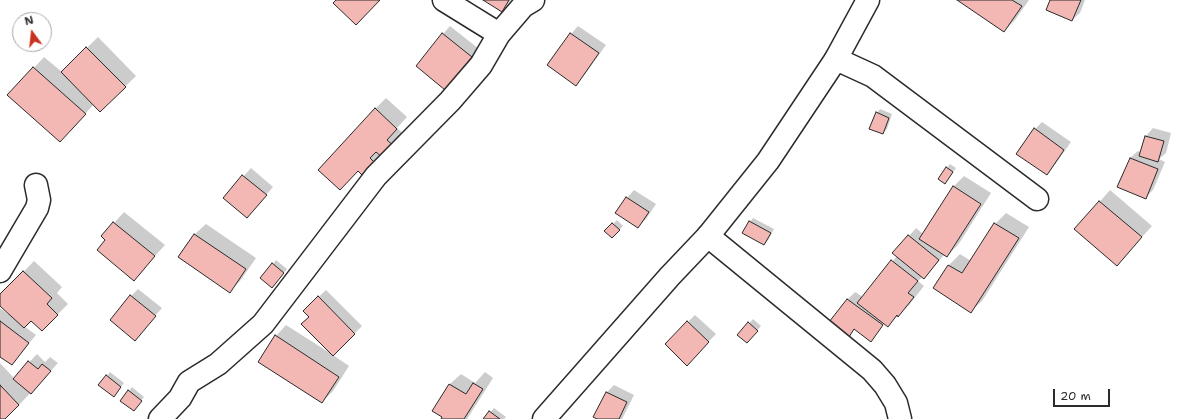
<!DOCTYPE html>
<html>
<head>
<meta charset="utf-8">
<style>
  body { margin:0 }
  #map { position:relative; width:1195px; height:419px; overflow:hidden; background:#fff; font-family:"Shantell Sans",sans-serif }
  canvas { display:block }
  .north { position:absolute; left:12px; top:12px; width:40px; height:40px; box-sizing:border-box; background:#fff; border:1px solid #aaa; border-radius:50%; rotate:345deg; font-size:11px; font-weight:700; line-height:16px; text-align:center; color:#2b2b2b }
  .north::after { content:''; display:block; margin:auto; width:14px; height:18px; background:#c8321e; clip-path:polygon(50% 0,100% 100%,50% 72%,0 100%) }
  .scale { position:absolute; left:1053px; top:389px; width:57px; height:18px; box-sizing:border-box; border:2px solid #2b2b2b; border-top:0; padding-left:5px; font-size:12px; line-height:14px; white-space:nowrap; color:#2b2b2b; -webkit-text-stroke:3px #fff; paint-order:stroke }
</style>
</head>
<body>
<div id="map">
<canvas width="1195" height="419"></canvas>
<div class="north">N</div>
<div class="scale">20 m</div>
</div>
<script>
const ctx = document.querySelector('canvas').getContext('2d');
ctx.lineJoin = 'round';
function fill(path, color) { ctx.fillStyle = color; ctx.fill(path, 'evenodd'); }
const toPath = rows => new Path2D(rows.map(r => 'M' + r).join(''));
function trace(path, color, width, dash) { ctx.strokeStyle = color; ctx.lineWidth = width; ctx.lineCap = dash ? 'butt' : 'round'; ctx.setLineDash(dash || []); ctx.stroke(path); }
const shadow = toPath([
  [484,0,511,0,502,11],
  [958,0,1029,0,1015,20,1004,31],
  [1051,0,1085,0,1080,13,1072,20],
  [450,26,479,49,445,88,443,34],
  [578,26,606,45,583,77,576,84,571,34],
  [98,37,136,76,100,111,94,104,71,130,9,95,44,57,62,72],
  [386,98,407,117,397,128,405,135,367,178,375,109],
  [880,109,892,114,887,129,883,133,877,113],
  [1042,122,1071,142,1054,166,1047,174,1035,129],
  [1153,128,1171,133,1166,153,1159,159,1165,162,1153,190,1145,198,1130,158,1138,151,1141,152,1146,136],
  [950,164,956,168,945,183,947,168],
  [251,168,273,187,247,217,224,198],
  [964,176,991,193,958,245,947,256,945,254,931,270,918,281,924,286,909,305,888,325,885,323,871,341,855,329,848,335,831,322,848,299,855,292,863,297,897,256,894,253,916,228,923,234,953,187],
  [634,190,656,204,646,219,638,227,627,198],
  [1110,190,1152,226,1117,265,1076,229],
  [124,212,165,245,134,279,102,236],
  [1006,213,1029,227,982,301,971,311,934,288,949,265,960,254,971,261,995,224],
  [753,218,774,229,768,240,764,244,750,222],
  [617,220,623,226,612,237,606,231],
  [206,224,256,258,240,281,230,291,179,257,195,234],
  [276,260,287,269,276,283,273,264],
  [34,261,62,287,57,293,68,304,53,319,31,320,24,326,36,335,12,363,0,356,0,308,8,314,9,313,0,305,0,296],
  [138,289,162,308,135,339,131,296],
  [326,290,362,326,333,355,349,366,333,391,322,402,276,336,286,325,330,353,310,317,304,311],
  [695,315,716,334,687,364,666,344],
  [753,319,761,326,751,338,739,335],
  [37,354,45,362,50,357,58,363,38,385,19,405,4,419,0,419,0,363,14,378],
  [110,372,124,383,117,392,100,385],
  [485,372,493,378,467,419,442,419,443,417,433,411,450,384,461,374,475,383],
  [614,385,634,395,622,419,599,419,607,392],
  [132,387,144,397,135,408,129,391],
  [494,408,506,417,504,419,484,419]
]);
const building = toPath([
  [336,0,380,0,356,25,333,3,336,0],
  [483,0,509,0,502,12,483,0],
  [957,0,1012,0,1022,6,1004,32,957,0],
  [1050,0,1081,0,1072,21,1046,10,1050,0],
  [442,33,472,57,445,90,416,66,442,33],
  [570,33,599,53,576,86,547,65,570,33],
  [86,47,126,87,100,112,61,72,86,47],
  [33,67,86,114,60,142,7,95,33,67],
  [375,108,397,129,387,140,395,147,384,159,376,152,370,158,379,167,367,180,358,171,340,190,318,170,375,108],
  [876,112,889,118,883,134,869,129,876,112],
  [1034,128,1064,150,1047,175,1016,154,1034,128],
  [1145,136,1164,141,1158,162,1139,156,1145,136],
  [1130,158,1158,169,1146,199,1117,187,1130,158],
  [946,167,953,172,945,184,938,179,946,167],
  [242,175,267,195,247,218,223,198,242,175],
  [953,186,981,204,947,257,919,239,953,186],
  [626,197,649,212,638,228,615,213,626,197],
  [1099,201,1142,237,1117,266,1074,229,1099,201],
  [749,221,771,233,764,245,742,233,749,221],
  [113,222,155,256,134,281,97,250,105,240,101,236,113,222],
  [612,223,620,230,612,238,604,231,612,223],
  [994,223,1019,238,971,313,933,288,948,265,962,273,994,223],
  [194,234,246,269,230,293,178,257,194,234],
  [908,235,939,260,924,279,892,253,908,235],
  [891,260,918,281,908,293,914,297,898,317,897,315,888,327,857,303,891,260],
  [272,263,284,273,272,288,260,278,272,263],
  [23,271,52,298,47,304,58,315,42,331,31,321,24,328,0,306,0,294,23,271],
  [130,295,156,316,135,341,110,320,130,295],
  [318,296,355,334,333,356,301,324,309,317,303,311,318,296],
  [847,299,883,325,871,342,854,329,849,337,829,322,847,299],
  [0,321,29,343,12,365,0,357,0,321],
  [687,321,709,342,687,366,665,344,687,321],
  [748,322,758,331,747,343,737,335,748,322],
  [275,335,339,377,322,403,258,362,275,335],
  [28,361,38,369,42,364,51,371,31,394,13,379,28,361],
  [106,375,121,387,114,397,98,385,106,375],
  [473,383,483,389,464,419,441,419,442,417,432,411,449,384,466,394,473,383],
  [0,385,19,405,5,419,0,419,0,385],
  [128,390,142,401,134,411,120,401,128,390],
  [606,392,627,402,619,419,597,419,593,417,606,392],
  [489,411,500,419,483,419,489,411]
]);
const street = toPath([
  [444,0,499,34],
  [836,59,873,76,1037,199],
  [708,236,872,370,885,385,896,403,900,419],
  [0,271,37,208,39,200,36,185],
  [160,419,180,398,189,382,218,364,263,324,376,176,450,101,481,65,499,34,523,6,533,0]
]);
const secondary = toPath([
  [544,419,670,276,708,236,768,161,836,59,868,0]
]);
fill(shadow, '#0003');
fill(building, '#f3b7b4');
trace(building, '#2b2b2b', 1);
trace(street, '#2b2b2b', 25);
trace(secondary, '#2b2b2b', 25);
trace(street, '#fff', 22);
trace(secondary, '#fff', 22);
</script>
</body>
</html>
